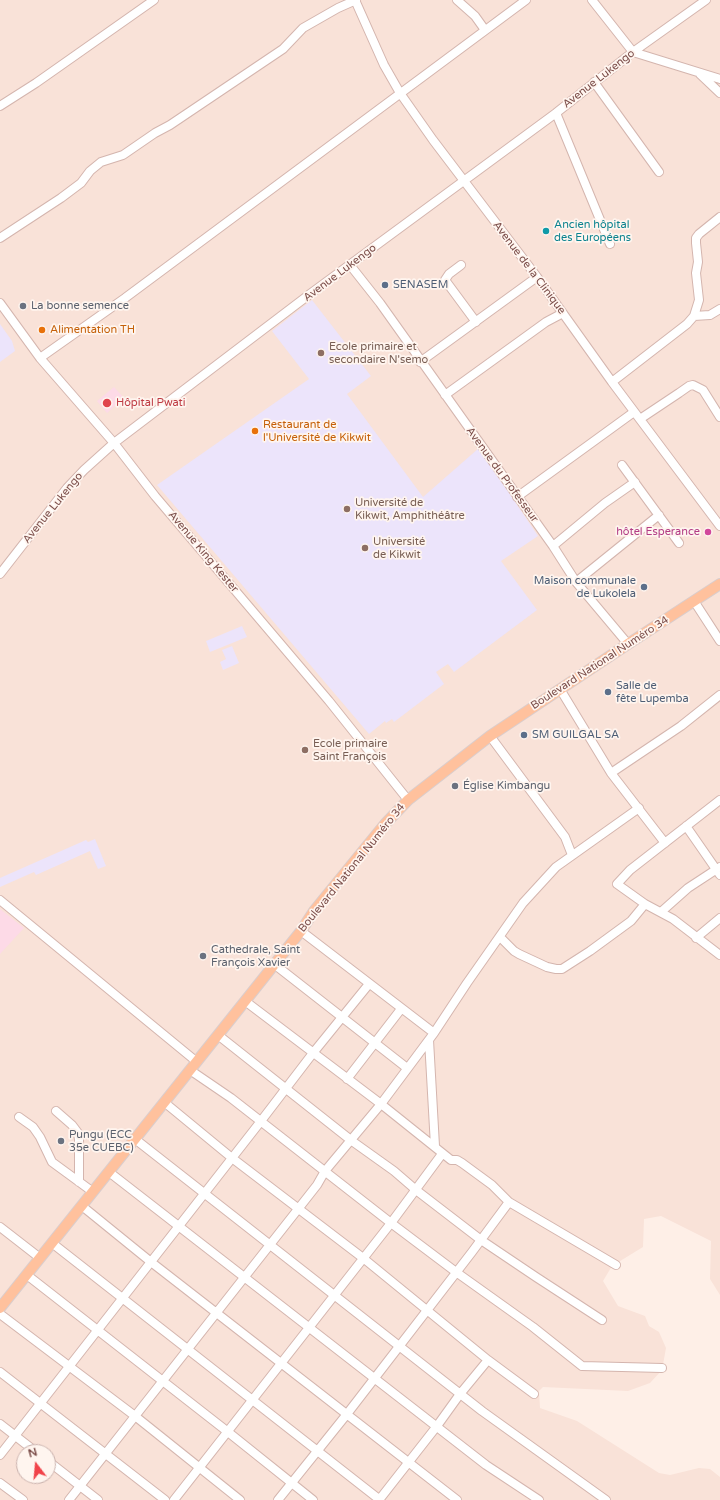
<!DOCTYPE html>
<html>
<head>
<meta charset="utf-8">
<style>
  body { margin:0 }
  #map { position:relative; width:720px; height:1500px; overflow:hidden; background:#feefe7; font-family:"Varela Round",sans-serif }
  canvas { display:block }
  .north { position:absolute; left:16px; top:1444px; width:40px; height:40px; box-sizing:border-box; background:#fff5ef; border:1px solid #cab2ad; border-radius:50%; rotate:344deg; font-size:11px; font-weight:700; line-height:16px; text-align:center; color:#7b4d49 }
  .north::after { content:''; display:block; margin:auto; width:14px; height:18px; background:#f1434a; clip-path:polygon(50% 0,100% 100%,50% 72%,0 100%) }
</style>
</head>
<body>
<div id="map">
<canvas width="720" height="1500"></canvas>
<div class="north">N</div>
</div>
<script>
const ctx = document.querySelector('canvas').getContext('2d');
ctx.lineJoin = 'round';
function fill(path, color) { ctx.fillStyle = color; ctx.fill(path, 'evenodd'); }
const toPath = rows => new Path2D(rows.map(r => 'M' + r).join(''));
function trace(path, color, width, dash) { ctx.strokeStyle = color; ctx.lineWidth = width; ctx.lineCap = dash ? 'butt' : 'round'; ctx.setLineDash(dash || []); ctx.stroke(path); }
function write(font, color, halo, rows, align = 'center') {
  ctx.font = font + ' "Varela Round",sans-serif'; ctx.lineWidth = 3.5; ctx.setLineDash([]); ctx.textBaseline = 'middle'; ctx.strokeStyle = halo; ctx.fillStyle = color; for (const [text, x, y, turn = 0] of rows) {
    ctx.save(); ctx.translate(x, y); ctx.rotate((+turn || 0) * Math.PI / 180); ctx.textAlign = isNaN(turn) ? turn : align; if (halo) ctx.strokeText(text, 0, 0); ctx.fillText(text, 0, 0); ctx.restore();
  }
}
const residential = toPath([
  [0,0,720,0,720,1295,710,1279,711,1241,661,1216,644,1219,643,1247,612,1266,603,1281,618,1306,645,1316,649,1326,659,1332,666,1348,662,1370,650,1383,628,1391,543,1387,539,1391,540,1408,577,1421,659,1473,670,1475,699,1468,710,1469,720,1477,720,1500,0,1500],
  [24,1452,48,1452,48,1476,24,1476]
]);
const education = toPath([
  [312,300,371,376,347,394,423,497,479,448,538,536,501,561,537,610,454,672,448,664,436,672,444,684,394,722,392,719,386,723,385,721,369,734,157,485,309,379,272,331],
  [0,324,12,341,15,351,0,362],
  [242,626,247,637,210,652,206,641],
  [232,646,239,663,223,670,220,662,226,659,222,650],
  [95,839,106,866,98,869,90,851,36,875,34,872,0,887,0,878,86,840,88,842]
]);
const medical = toPath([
  [114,387,124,398,107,413,97,401],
  [0,909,24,928,0,954]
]);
const minor = toPath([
  [355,0,384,65,400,93,433,140,537,277,612,382,720,526],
  [457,0,475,16,485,30],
  [592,0,633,52,720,79],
  [700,74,720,93],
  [594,82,659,172],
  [0,106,36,83,154,0],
  [556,113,610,244],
  [0,238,61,198,81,183,90,171,101,162,123,155,155,133,170,125,283,49,303,28,338,8,356,0],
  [350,265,380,303,553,546,576,582,628,644],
  [461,265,449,274,445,280,476,322],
  [0,303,40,358,114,443,155,496,329,701,408,800],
  [694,316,699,300,696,273,698,262,696,243,696,238,699,234,720,217],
  [40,358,125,298,526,0],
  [420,362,537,277],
  [612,382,687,324,694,316,710,315,720,309],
  [445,395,546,322,563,313],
  [640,419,679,393,689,386,693,385,703,390,720,417],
  [622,465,679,543],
  [517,497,634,412],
  [553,546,605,503,635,482],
  [0,574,67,488,84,470,114,443,310,294,556,113,633,52,706,0],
  [576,582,659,515],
  [694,601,720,641],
  [560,689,611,773,665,843],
  [490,736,565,837,572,855],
  [611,773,681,726,720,695],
  [720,800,630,870,617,884,645,904,673,919,720,955],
  [686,826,720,875],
  [0,900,197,1062],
  [661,912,688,888,720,867],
  [301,931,434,1033],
  [500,937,514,951,519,954,547,967,556,969,562,969,590,951,631,921,645,904],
  [696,938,720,918],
  [274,964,407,1068],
  [245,1001,381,1104,451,1160,457,1160,462,1163,492,1185,509,1202,616,1265],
  [218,1035,352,1141,394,1171,416,1190,481,1240,536,1277,602,1320],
  [429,1040,435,1146],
  [190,1070,231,1098,391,1223,456,1272,533,1327,582,1366,662,1368],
  [347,1079,401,1009],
  [164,1102,232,1158,363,1258,488,1360,534,1394],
  [56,1111,72,1125,78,1133,79,1140,79,1182],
  [19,1117,33,1127,40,1137,52,1162,93,1192],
  [135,1139,482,1411,606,1500],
  [109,1172,486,1465,539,1500],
  [82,1206,151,1262,457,1500],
  [0,1227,40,1258],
  [52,1243,380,1500],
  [27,1275,228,1432,313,1500],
  [0,1314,135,1416,240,1500],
  [0,1372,165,1500],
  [0,1424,36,1452],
  [0,1455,261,1121,313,1053,369,984],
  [48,1461,98,1500],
  [0,1483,23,1500],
  [69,1500,317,1185,325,1171,381,1104,434,1033,467,983,523,903,556,867,639,808],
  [174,1500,391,1223,442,1154],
  [278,1500,347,1414,472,1252,509,1202],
  [379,1500,437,1426,460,1394,488,1360]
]);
const major = toPath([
  [0,1308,301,931,314,911,385,824,408,800,490,736,628,644,720,584]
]);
const markers = [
  [546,231,4,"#0f9aa8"],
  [385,285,4,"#5c6f8a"],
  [23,306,4,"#6b7280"],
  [42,330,4,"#e8710a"],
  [321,353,4,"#8d6e63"],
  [107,403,5,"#e0444e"],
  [255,431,4,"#e8710a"],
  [347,509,4,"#8d6e63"],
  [708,532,4,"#d1479c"],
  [365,548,4,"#8d6e63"],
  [644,587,4,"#5c6f8a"],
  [608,692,4,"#5c6f8a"],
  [524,735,4,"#5c6f8a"],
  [305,750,4,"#8d6e63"],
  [455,786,4,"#6b7280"],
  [203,956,4,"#6b7280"],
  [61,1141,4,"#6b7280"]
];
const streetNames = [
  ["Avenue Lukengo",599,79,-38],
  ["Avenue de la Clinique",529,268,53],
  ["Avenue Lukengo",340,273,-37],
  ["Avenue du Professeur",502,475,54],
  ["Avenue Lukengo",53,508,-51],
  ["Avenue King Kester",203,552,50],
  ["Boulevard National Numéro 34",600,663,-33],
  ["Boulevard National Numéro 34",352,868,-51]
];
const cultureNames = [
  ["Ancien hôpital",554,225],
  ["des Européens",554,238]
];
const serviceNames = [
  ["SENASEM",393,285],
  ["Maison communale",636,581,"right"],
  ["de Lukolela",636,594,"right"],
  ["Salle de",616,686],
  ["fête Lupemba",616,699],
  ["SM GUILGAL SA",532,735]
];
const worshipNames = [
  ["La bonne semence",31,306],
  ["Église Kimbangu",463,786],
  ["Cathedrale, Saint",211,950],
  ["François Xavier",211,963],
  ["Pungu (ECC",69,1135],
  ["35e CUEBC)",69,1148]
];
const foodNames = [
  ["Alimentation TH",50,330],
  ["Restaurant de",263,425],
  ["l'Université de Kikwit",263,438]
];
const educationNames = [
  ["Ecole primaire et",329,347],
  ["secondaire N'semo",329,360],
  ["Université de",355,503],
  ["Kikwit, Amphithéâtre",355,516],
  ["Université",373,542],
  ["de Kikwit",373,555],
  ["Ecole primaire",313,744],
  ["Saint François",313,757]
];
const healthNames = [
  ["Hôpital Pwati",116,403]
];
const hotelNames = [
  ["hôtel Esperance",700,532]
];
fill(residential, '#f9e2d8');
fill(education, '#ece4fb');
fill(medical, '#fddae7');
trace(minor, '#d4b5ae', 10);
trace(major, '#dacdcc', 12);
trace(minor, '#fff', 8);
trace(major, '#ffc19d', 10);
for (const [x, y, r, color] of markers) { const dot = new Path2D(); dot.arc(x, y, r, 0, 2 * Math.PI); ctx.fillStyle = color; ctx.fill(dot); trace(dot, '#fff5ef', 1.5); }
write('11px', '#7b4d49', '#fff5ef', streetNames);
write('11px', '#0d838f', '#fff5ef', cultureNames, 'left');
write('11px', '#4e5e75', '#fff5ef', serviceNames, 'left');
write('11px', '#5b616d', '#fff5ef', worshipNames, 'left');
write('11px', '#c56008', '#fff5ef', foodNames, 'left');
write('11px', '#785e54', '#fff5ef', educationNames, 'left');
write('11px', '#be3a42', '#fff5ef', healthNames, 'left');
write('11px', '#b23c85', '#fff5ef', hotelNames, 'right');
</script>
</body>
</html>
